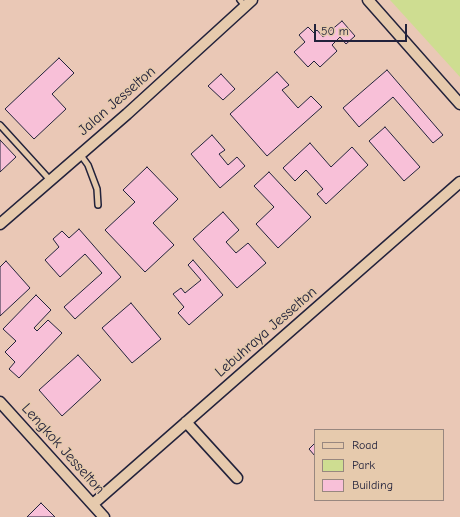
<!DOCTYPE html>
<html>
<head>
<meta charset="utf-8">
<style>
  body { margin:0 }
  #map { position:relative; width:460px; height:517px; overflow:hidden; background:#eac8b6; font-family:"Comic Neue",sans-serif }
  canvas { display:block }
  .legend { position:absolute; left:314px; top:429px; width:130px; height:72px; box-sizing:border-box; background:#e6caad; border:1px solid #98877f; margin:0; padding:5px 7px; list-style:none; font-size:12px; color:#22223b }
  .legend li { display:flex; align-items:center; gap:8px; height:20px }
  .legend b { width:20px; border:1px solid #98877f }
  .scale { position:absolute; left:314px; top:24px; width:93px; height:18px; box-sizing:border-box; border:2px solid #22223b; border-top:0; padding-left:5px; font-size:12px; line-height:14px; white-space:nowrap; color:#22223b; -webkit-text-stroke:3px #e6caad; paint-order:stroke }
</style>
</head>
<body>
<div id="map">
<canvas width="460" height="517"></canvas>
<ul class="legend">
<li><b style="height:5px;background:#e6caad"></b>Road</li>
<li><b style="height:11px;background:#cedd91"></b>Park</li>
<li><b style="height:11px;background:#f8c0d8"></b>Building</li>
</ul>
<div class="scale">50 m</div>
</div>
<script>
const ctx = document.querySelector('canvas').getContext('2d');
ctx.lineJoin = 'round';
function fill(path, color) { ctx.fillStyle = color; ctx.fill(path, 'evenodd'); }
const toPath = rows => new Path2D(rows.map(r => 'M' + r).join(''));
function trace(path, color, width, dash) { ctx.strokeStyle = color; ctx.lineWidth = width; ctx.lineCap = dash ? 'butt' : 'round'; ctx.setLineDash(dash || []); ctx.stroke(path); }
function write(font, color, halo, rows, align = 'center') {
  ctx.font = font + ' "Comic Neue",sans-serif'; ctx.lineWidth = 3; ctx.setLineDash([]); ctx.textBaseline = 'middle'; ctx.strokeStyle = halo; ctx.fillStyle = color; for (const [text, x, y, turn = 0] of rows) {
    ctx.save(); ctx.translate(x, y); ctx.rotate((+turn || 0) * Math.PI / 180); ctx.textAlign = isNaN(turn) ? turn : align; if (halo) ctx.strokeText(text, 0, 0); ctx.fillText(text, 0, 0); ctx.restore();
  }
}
const green = toPath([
  [390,0,460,0,460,77]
]);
const building = toPath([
  [342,21,355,36,346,44,340,37,332,45,337,51,320,67,314,61,308,67,294,52,305,42,299,35,308,27,314,33,317,30,323,37,342,21],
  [59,58,74,73,52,94,66,109,34,139,5,109,59,58],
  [387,70,443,135,433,143,393,97,359,127,343,108,387,70],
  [277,72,289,85,282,90,298,108,311,96,322,107,267,156,230,114,277,72],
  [221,74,235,89,223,100,208,86,221,74],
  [385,127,420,167,404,181,369,141,385,127],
  [212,135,225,150,219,154,228,165,237,157,245,166,220,188,191,154,212,135],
  [0,140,16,157,0,172,0,140],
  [310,143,331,167,352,147,368,165,326,204,317,194,323,189,306,170,295,181,283,168,310,143],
  [147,167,178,199,153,223,174,245,145,272,105,230,135,202,123,190,147,167],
  [269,172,311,217,278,248,256,224,274,207,254,186,269,172],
  [223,212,239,230,226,242,236,253,248,243,266,263,237,288,193,239,223,212],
  [79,229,121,277,75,319,64,307,102,273,85,254,60,277,45,260,59,247,53,239,62,231,69,238,79,229],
  [193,260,223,295,189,325,178,313,184,307,173,294,181,288,185,293,201,280,188,265,193,260],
  [6,261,30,288,0,316,0,267,6,261],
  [36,295,51,310,34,328,37,331,48,320,62,333,19,378,9,369,15,362,5,352,16,341,3,329,36,295],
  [131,303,161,339,132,363,102,328,131,303],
  [78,355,101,380,62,416,39,390,78,355],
  [315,443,315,456,309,449,315,443],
  [41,503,55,517,27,517,41,503]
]);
const lane = toPath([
  [240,0,245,6],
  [0,125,50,180],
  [80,154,88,165,97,189,98,205]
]);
const street = toPath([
  [368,0,460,104],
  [0,224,127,114,252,0],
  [0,402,104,517],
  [186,422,237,478],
  [93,504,460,182]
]);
const streetNames = [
  ["Jalan Jesselton",117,101,-41],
  ["Lebuhraya Jesselton",266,332,-41],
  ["Lengkok Jesselton",63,449,48]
];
fill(green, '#cedd91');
fill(building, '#f8c0d8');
trace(building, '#22223b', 1);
trace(lane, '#22223b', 8);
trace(street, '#22223b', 13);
trace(lane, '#e6caad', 5);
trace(street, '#e6caad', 10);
write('15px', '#22223b', '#e6caad', streetNames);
</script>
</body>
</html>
